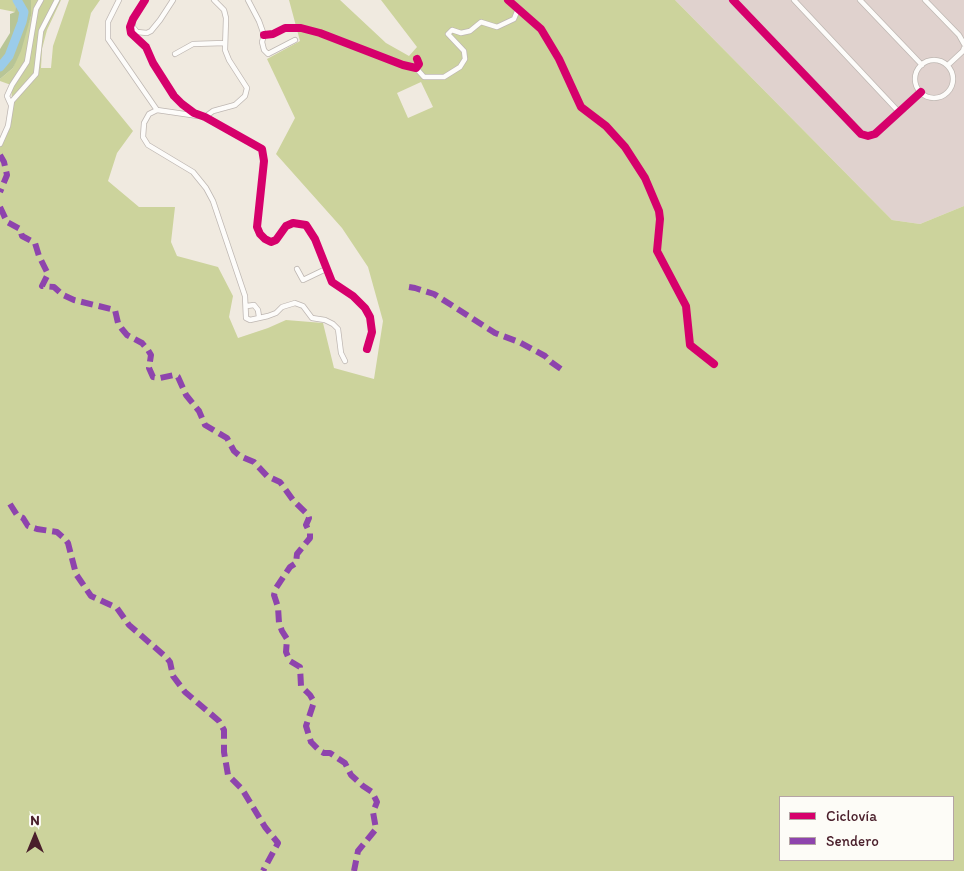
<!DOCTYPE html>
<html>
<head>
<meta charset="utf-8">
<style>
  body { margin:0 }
  #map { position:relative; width:964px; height:871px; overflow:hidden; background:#f0eae0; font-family:Itim,sans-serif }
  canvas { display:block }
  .legend { position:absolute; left:779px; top:796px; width:175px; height:65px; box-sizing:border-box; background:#fdfcf7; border:1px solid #b5a4a5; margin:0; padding:6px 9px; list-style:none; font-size:15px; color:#4a1f2b }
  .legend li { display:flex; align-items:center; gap:10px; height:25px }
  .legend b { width:25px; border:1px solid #b5a4a5 }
  .north { position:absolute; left:10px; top:811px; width:50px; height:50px; -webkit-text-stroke:4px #fdfcf7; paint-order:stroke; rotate:0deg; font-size:14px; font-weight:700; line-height:20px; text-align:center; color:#4a1f2b }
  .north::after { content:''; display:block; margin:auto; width:18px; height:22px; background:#4a1f2b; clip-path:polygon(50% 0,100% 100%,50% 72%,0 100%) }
</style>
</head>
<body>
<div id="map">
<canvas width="964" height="871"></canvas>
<ul class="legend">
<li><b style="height:6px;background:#d6006c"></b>Ciclovía</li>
<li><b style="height:6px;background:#8e44ad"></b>Sendero</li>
</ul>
<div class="north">N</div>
</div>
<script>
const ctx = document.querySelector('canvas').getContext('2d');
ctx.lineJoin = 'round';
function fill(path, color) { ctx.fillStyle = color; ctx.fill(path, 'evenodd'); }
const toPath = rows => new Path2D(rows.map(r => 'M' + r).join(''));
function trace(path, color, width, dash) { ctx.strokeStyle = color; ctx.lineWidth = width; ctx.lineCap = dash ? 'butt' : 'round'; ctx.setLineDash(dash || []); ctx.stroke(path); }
const industrial = toPath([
  [675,0,964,0,964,206,920,224,892,220]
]);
const green = toPath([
  [0,0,16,0,15,12,0,9],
  [31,0,61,0,47,30,42,49,41,68,51,68,53,46,69,0,100,0,91,13,79,65,133,131,117,153,108,181,139,207,175,207,171,242,177,256,218,267,233,296,229,317,238,338,268,328,286,320,323,323,334,368,374,379,383,321,368,267,342,228,276,154,295,118,267,59,300,41,289,0,340,0,386,43,409,56,417,47,381,0,675,0,892,220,920,224,964,206,964,871,0,871,0,144,8,126,12,101,11,85,0,81,0,79,13,68,31,16],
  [421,82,433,107,408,118,397,93],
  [780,797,953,797,953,860,780,860]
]);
const forest = toPath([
  [16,0,31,0,31,16,21,51,13,68,0,79,0,49,10,33,10,14,15,12]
]);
const river = toPath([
  [0,67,9,56,22,22,24,12,17,0]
]);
const street = toPath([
  [119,0,108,22,108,39,157,110],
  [145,0,133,19,130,27,131,33,146,47,153,63,174,96,182,104,194,113,205,117,262,149,264,161,257,227,260,234,265,239,271,242,276,240,286,226,293,223,306,225,315,239,332,282,353,296,365,308,370,317,372,332,367,349],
  [248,0,259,21,264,35],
  [508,0,541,29,559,59,581,107,606,126,625,147,645,178,659,211,660,219,657,251,686,306,690,345,714,364],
  [733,0,861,134,868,136,875,134,921,92],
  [794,0,898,111],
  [860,0,922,65],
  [925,0,959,35,964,44],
  [133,23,133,27,137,32,147,33,151,31,160,20,173,0],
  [264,35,273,34,285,28,301,28,320,33,403,65,416,68,419,64,417,59],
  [264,35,262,42,264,50,268,54,295,40],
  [175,54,193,44,225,43],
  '915 79a19 19 0 1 1 38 0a19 19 0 1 1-38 0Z',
  [948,65,963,51,964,48],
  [416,68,424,77,444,77,460,67,465,59,464,51,448,34,452,30,461,33,470,31,481,22,497,27,514,19,518,9],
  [11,105,7,96,12,85,27,62,36,9,41,0],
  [198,116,157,110,149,114,144,123,143,137,148,145,193,172,206,188,213,201,245,296,246,318,250,320,268,316,276,313,282,307,295,303,303,306,312,318,325,320,333,324,338,329,341,353,345,361],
  [205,117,213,111,235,105,245,96,247,88,229,60,225,50,226,18,224,10,214,0],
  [0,144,8,126,12,101,36,74,41,31,57,0],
  [297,269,303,280,326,269],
  [247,306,254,305,258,310,259,317]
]);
const quiet = toPath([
  [0,155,4,162,7,175,0,192],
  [0,207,7,222,20,229,22,236,35,243,39,256,48,274,42,286,54,287,63,295,74,300,115,310,118,323,122,329,127,335,142,343,148,350,151,355,149,368,153,377,160,378,174,375,178,377,186,395,199,411,205,425,227,438,234,451,240,456,254,462,267,476,280,482,293,500,308,515,309,518,306,525,310,533,310,538,297,554,296,563,290,567,276,588,274,595,278,607,279,623,282,631,287,639,286,652,290,661,300,667,301,686,310,695,314,702,306,726,311,742,320,751,324,753,330,753,345,763,351,775,363,786,372,792,377,802,373,812,376,829,358,851,354,871],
  [409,287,415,288,434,294,495,333,519,342,545,356,551,362,561,369],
  [10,504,17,515,23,518,28,526,37,529,57,532,65,539,68,543,76,574,91,596,117,608,129,625,166,657,170,662,173,676,185,692,219,721,224,730,224,752,228,775,242,789,265,827,278,843,263,871]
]);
const cycleway = toPath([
  [145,0,133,19,130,27,131,33,146,47,153,63,174,96,182,104,194,113,205,117,262,149,264,161,257,227,260,234,265,239,271,242,276,240,286,226,293,223,306,225,315,239,332,282,353,296,365,308,370,317,372,332,367,349],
  [508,0,541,29,559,59,581,107,606,126,625,147,645,178,659,211,660,219,657,251,686,306,690,345,714,364],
  [733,0,861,134,868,136,875,134,921,92],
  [264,35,273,34,285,28,301,28,320,33,403,65,416,68,419,64,417,59]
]);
fill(industrial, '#e0d2ce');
fill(green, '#ccd39c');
fill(forest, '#b8c596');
trace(river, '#9bccea', 9);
trace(street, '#beb7b2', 6);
trace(street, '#fdfcfa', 4.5);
trace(quiet, '#8e44ad', 6, [12, 6]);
trace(cycleway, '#d6006c', 8);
</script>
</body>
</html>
